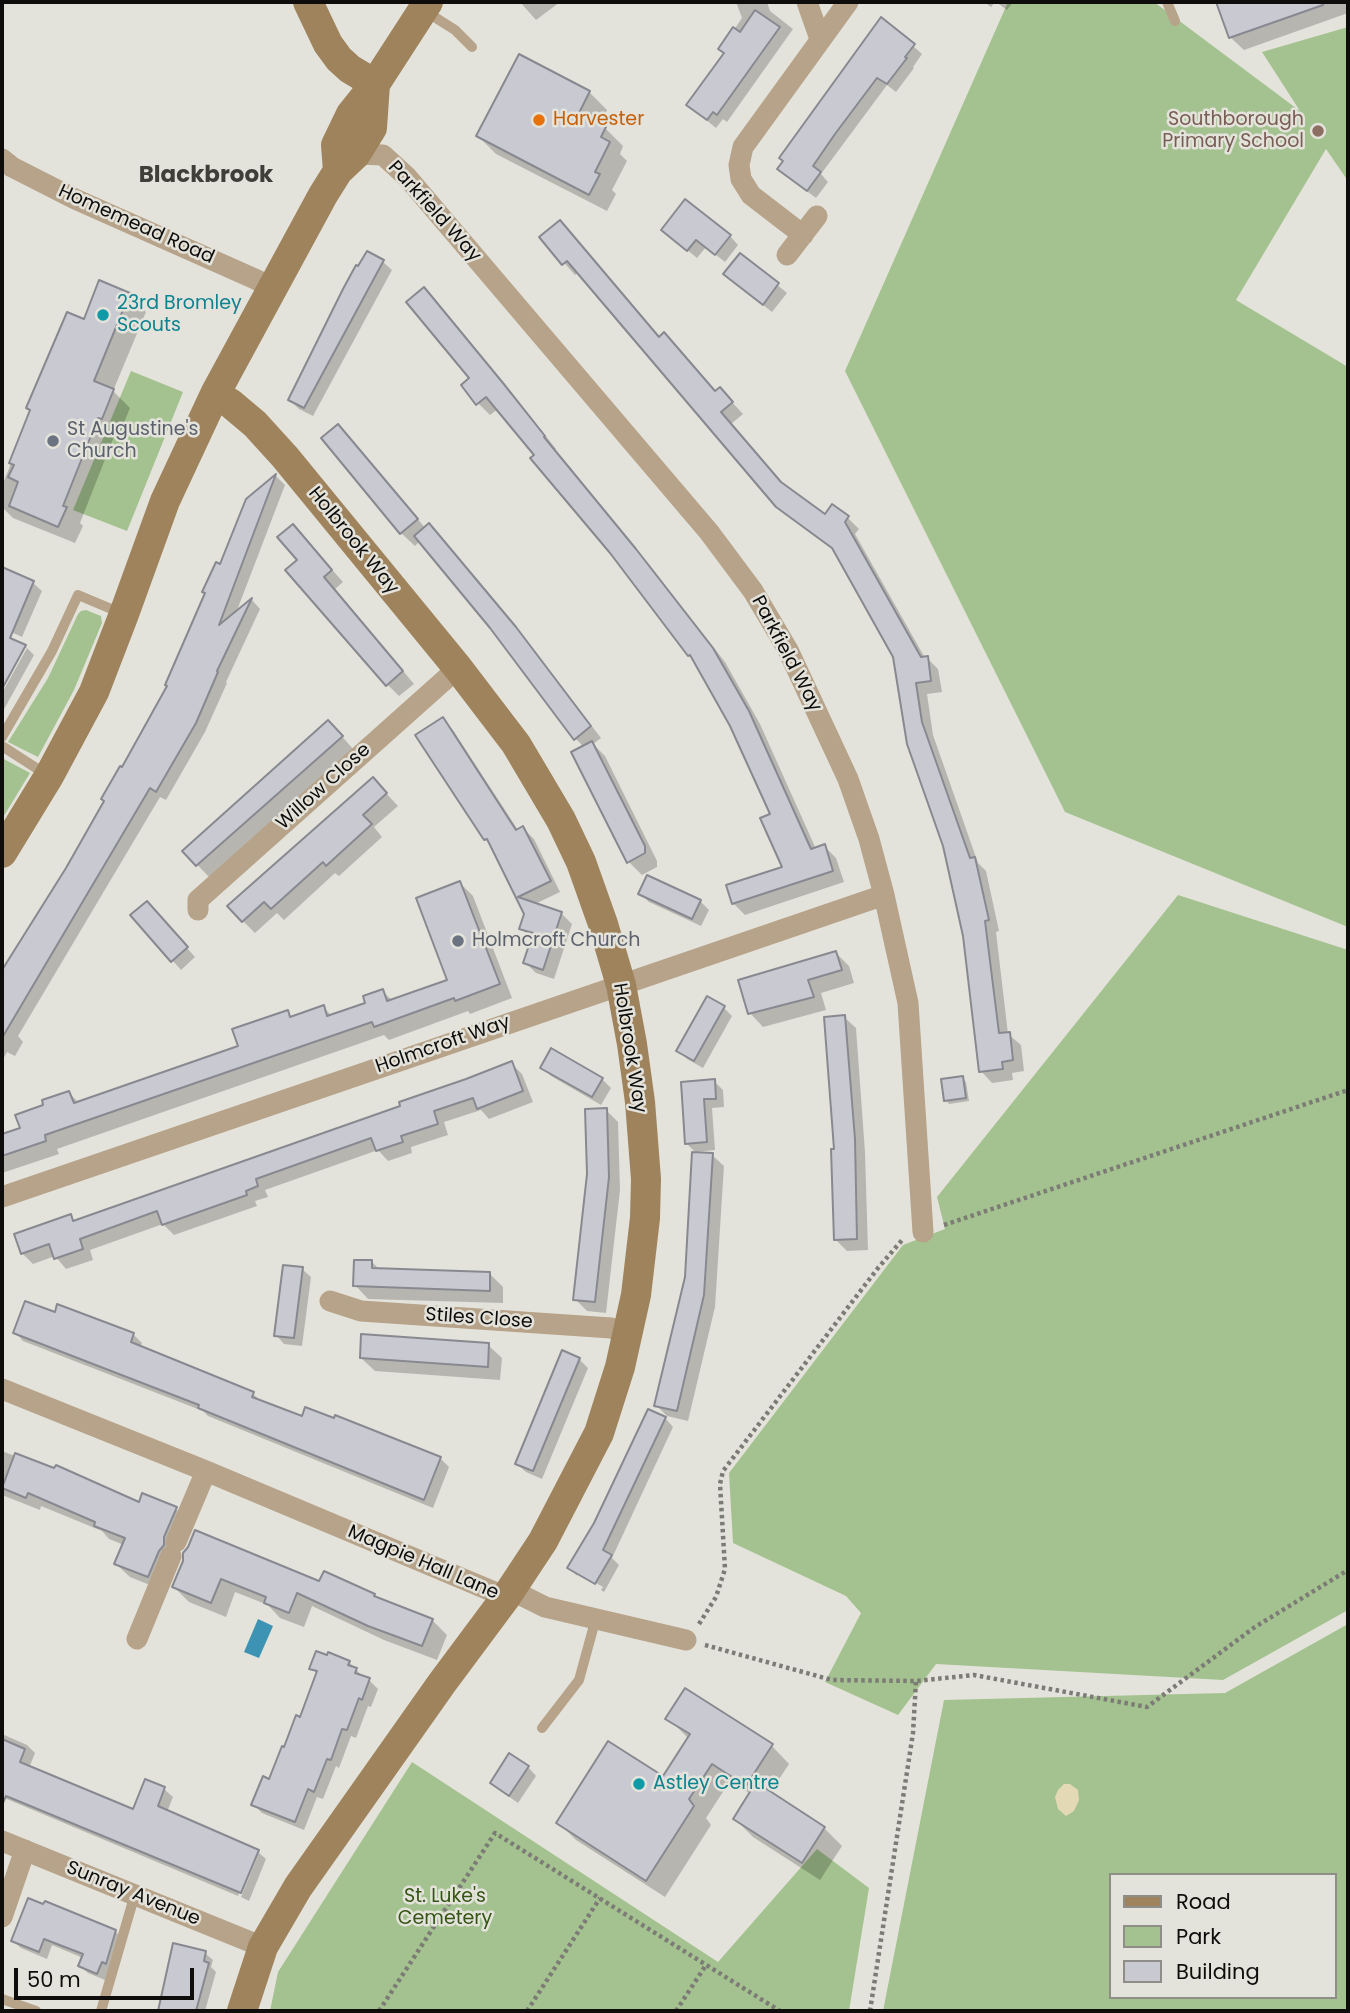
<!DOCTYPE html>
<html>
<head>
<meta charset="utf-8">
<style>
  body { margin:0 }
  #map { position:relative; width:1350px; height:2013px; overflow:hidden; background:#e4e3db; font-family:Poppins,sans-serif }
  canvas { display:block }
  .frame { position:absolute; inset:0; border:4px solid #0e0d0b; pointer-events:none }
  .legend { position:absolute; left:1109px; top:1873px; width:228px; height:126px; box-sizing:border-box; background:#e4e3db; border:2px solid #8e8d88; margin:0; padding:9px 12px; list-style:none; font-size:21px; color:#0e0d0b }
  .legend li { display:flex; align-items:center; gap:14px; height:35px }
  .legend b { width:35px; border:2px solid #8e8d88 }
  .scale { position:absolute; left:14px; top:1968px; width:180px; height:32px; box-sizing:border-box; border:4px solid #0e0d0b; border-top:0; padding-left:9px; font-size:21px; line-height:24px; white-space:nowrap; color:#0e0d0b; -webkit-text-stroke:5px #e4e3db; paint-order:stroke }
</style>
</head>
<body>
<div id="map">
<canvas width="1350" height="2013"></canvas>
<div class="frame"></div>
<ul class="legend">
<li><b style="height:9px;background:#9f835c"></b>Road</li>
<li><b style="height:19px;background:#a4c28f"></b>Park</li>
<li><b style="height:19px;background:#c9cad1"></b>Building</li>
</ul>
<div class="scale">50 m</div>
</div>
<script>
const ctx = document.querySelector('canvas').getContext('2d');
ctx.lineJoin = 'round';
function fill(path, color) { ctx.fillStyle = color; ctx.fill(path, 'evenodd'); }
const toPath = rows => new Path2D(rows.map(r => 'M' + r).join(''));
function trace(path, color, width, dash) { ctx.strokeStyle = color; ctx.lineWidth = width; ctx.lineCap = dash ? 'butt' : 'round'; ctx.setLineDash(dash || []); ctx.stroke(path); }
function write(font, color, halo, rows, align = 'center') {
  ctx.font = font + ' Poppins,sans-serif'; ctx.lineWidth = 5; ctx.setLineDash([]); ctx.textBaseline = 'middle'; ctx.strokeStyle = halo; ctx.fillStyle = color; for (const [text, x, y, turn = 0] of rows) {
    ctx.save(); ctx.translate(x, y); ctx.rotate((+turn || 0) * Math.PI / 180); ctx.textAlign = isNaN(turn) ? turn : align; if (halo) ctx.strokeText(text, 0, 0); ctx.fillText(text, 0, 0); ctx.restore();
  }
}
const green = toPath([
  [1008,2,1154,2,1300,111,1262,52,1348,27,1348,181,1326,149,1236,300,1348,367,1348,927,1065,812,845,371],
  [131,371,183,392,127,531,73,510],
  [86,610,101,616,102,623,74,690,38,757,8,742,48,678,78,614,81,611],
  [2,758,30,773,2,819],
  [1178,895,1348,950,1348,1610,1223,1680,936,1664,898,1715,825,1682,861,1613,846,1596,733,1543,729,1473,903,1245,945,1229,937,1197],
  [1348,1624,1348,2011,883,2011,944,1700,1225,1693],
  [1110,1875,1334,1875,1334,1997,1110,1997],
  [412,1762,718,1962,817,1849,869,1888,849,2011,270,2011,278,1972]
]);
const sand = toPath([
  [1064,1784,1070,1784,1078,1790,1079,1800,1074,1811,1066,1816,1058,1809,1055,1797,1058,1790]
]);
const water = toPath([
  [258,1619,273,1626,259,1658,244,1652]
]);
const shadow = toPath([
  [520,2,560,2,536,20],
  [736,2,767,2,770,11,793,29,727,122,723,119,716,128,688,105,725,54,721,49,742,18],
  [984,2,995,2,991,7],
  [996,2,1013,2,1007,10],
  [1218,2,1348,2,1348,13,1244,50,1230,37],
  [913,46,922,54,913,67,914,68,896,92,887,85,821,174,828,182,816,198,788,177,779,169,784,161,782,158],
  [520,56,589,92,607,110,600,125,605,128,623,146,620,154,627,161,612,190,616,194,607,211,496,154,478,136],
  [663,230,730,236,738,245,725,262,706,247,697,258],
  [542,238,660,338,716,393,731,401,743,414,731,424,784,487,825,517,847,517,859,529,855,534,925,658,927,658,938,669,942,692,927,694,933,735,978,863,986,871,999,931,996,932,1008,1034,1021,1045,1024,1071,1012,1073,1013,1080,992,1083,981,1071,965,936,944,845,895,656,837,553,790,518,777,505,579,272,575,275],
  [367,253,383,262,392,270,313,416,299,409,290,400],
  [741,255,787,293,772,312,734,282],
  [100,283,129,295,146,312,113,391,130,408,119,435,115,434,80,523,83,526,75,543,13,518,2,507,2,486,32,411,85,321],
  [435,301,515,397,556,449,554,450,648,563,725,662,760,724,816,849,824,846,836,858,844,882,745,915,733,903,784,868,772,815,732,725,697,663,536,455,498,409,490,415,478,403,472,379],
  [338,426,352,440,426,529,440,537,526,641,601,738,593,744,605,756,657,861,657,867,642,875,628,861,584,747,575,738,491,627,420,541,415,546,401,533],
  [276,476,285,485,236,613,252,600,260,609,226,682,227,683,205,732,166,800,160,797,18,1036,23,1042,15,1056,7,1052,2,1061,2,974,67,869,169,686,221,567,247,500],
  [304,538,343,582,335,589,414,684,399,696,387,684,299,560],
  [2,569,33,583,42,591,22,637,2,628],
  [3,637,25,646,34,655,2,713,2,693,27,648,23,648,2,686],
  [442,720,453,730,518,830,523,828,534,839,560,892,535,904,561,913,572,924,554,979,536,973,525,962,532,940,521,928,526,914,492,846,485,839],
  [340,734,353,749,209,877,184,851],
  [384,791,398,806,374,827,382,837,339,876,335,873,284,920,277,913,255,933,243,921],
  [460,883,473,896,512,998,470,1014,468,1011,389,1040,384,1035,57,1149,59,1154,2,1173,2,1136,22,1129,46,1106,69,1093,79,1103,240,1047,287,1012,293,1018,323,1007,332,1016,368,1004,382,991,393,1001,450,981],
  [640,893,700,901,709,910,701,926,649,902],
  [155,912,195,957,181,970,133,916],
  [836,953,849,966,854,983,821,993,826,1010,763,1027,750,1013],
  [724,1008,732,1016,703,1068,687,1059,678,1050],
  [844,1017,856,1028,865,1152,868,1250,847,1251,836,1240,836,1151],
  [511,1063,522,1074,533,1102,489,1119,481,1110,444,1122,448,1135,411,1147,412,1153,388,1161,378,1150,265,1190,268,1197,255,1201,257,1206,174,1235,163,1224,90,1250,93,1260,66,1269,55,1256,33,1264,22,1253,71,1216,76,1222,403,1107],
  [542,1067,602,1079,611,1088,601,1105,551,1076],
  [962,1078,966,1082,969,1101,949,1104,946,1100],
  [714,1081,723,1090,724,1107,712,1108,715,1150,695,1152,686,1143,683,1083],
  [606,1110,618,1122,620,1190,606,1313,587,1311,575,1299],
  [712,1155,724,1166,715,1307,688,1421,667,1416,656,1405,687,1278],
  [372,1262,380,1270,490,1274,503,1287,503,1303,368,1299,355,1285],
  [302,1269,311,1277,302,1346,284,1344,276,1335],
  [56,1314,133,1334,142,1343,140,1348,253,1394,263,1403,303,1418,440,1458,449,1467,433,1508,208,1416,203,1411,23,1341,15,1332],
  [488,1345,502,1358,500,1380,375,1371,361,1358],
  [579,1359,588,1368,542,1479,526,1472,517,1464],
  [665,1418,673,1427,612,1558,619,1565,604,1592,601,1590,603,1587,577,1572,577,1576,570,1568],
  [2,1451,140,1504,176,1509,189,1522,162,1590,130,1577,116,1564,124,1545,109,1539,102,1531,41,1506,40,1510,2,1495],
  [185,1561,320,1583,374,1595,378,1599,432,1620,447,1635,437,1660,384,1640,312,1606,304,1627,280,1618,268,1605,235,1592,226,1617,189,1602,174,1587],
  [349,1662,364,1678,369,1680,378,1689,371,1707,368,1706,356,1738,351,1736,339,1768,336,1766,323,1799,317,1797,304,1830,262,1813,253,1804,270,1781,301,1719,317,1674,312,1668],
  [668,1718,772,1746,789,1764,770,1793,824,1828,842,1846,820,1880,753,1837,735,1819,751,1794,730,1781,706,1818,711,1825,665,1897,576,1840,558,1822,664,1778,689,1739],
  [2,1734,27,1745,35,1753,29,1768,133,1811,164,1789,173,1797,167,1812,258,1851,259,1852,256,1852,238,1896,2,1797],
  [528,1767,536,1776,518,1803,501,1791,492,1783],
  [259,1853,266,1859,249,1901,241,1897],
  [115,1931,123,1939,105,1980,88,1973,80,1966,83,1958,52,1945,47,1959,21,1948,13,1941],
  [174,1945,205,1953,213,1960,211,1967,216,1972,205,2011,160,2011]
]);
const building = toPath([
  [1216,2,1323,2,1323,5,1229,38,1216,2],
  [755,10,780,27,717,115,713,112,707,120,686,105,724,53,718,49,733,27,740,32,755,10],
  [881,17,915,44,905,57,907,58,887,84,877,78,835,134,813,166,821,172,807,191,777,169,783,161,779,158,881,17],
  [519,54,590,91,579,113,606,127,601,137,610,142,595,172,600,174,589,195,476,136,519,54],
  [685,199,731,235,715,255,696,240,687,251,661,230,685,199],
  [560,220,659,337,664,332,715,391,720,387,733,402,721,412,781,482,825,514,832,504,849,516,845,522,921,657,928,656,931,681,916,683,922,722,970,858,975,857,989,920,985,921,999,1033,1010,1032,1013,1060,1002,1062,1003,1069,979,1072,963,936,943,846,907,744,893,657,832,548,776,507,567,261,562,265,539,237,560,220],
  [367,251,384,260,304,408,288,400,343,289,356,265,358,266,367,251],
  [740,253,779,283,763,305,723,274,740,253],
  [99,280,130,293,94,381,114,389,102,419,98,418,63,506,67,507,58,527,9,506,18,482,8,477,14,465,9,463,30,410,26,408,67,312,84,319,99,280],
  [424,287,503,383,545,436,544,437,636,549,713,648,749,711,811,849,825,844,833,871,732,904,726,885,782,867,760,818,770,814,730,726,690,655,688,656,610,553,530,458,534,455,486,397,476,405,461,385,469,378,406,302,424,287],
  [338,424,418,519,400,534,321,438,338,424],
  [276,474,219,625,252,598,217,671,218,672,196,723,156,792,150,788,2,1038,2,970,66,868,104,801,101,799,120,766,122,767,167,686,165,685,205,593,202,592,216,562,220,564,246,499,276,474],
  [429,523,516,627,591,726,574,740,490,628,414,536,429,523],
  [293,524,332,570,324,577,403,671,386,686,285,570,297,560,277,537,293,524],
  [2,567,34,581,10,638,26,645,2,689,2,567],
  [443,717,516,830,523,826,551,881,518,897,562,912,543,970,523,963,533,933,519,929,524,914,487,839,484,840,415,735,443,717],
  [328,720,343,736,196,866,182,851,328,720],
  [592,741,645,846,645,853,627,863,571,752,592,741],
  [373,777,387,793,363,815,372,824,326,866,323,862,271,909,264,902,242,922,227,906,373,777],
  [647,875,701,900,692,919,638,894,647,875],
  [460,881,500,984,455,1001,454,998,374,1027,372,1022,45,1135,46,1141,2,1156,2,1134,20,1128,15,1115,43,1105,42,1100,69,1091,74,1103,238,1046,232,1029,288,1010,290,1017,324,1005,327,1016,365,1003,363,996,383,989,387,1001,447,980,416,898,460,881],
  [147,901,188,947,171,962,130,915,147,901],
  [836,951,842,970,808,980,814,997,748,1014,738,980,836,951],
  [707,996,725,1006,694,1061,676,1051,707,996],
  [845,1015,855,1139,857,1239,834,1240,831,1149,834,1149,824,1017,845,1015],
  [551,1048,603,1078,592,1097,540,1068,551,1048],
  [512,1061,523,1091,477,1109,473,1098,434,1111,438,1124,401,1136,403,1142,376,1151,371,1138,256,1179,258,1186,246,1191,247,1195,162,1225,157,1211,80,1239,83,1249,54,1259,49,1244,21,1254,14,1234,71,1214,73,1221,400,1106,399,1102,466,1079,512,1061],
  [963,1076,966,1098,944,1101,941,1079,963,1076],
  [715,1079,716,1099,704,1099,707,1142,685,1144,681,1082,715,1079],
  [607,1108,609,1177,595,1302,573,1300,587,1174,585,1109,607,1108],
  [692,1152,713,1153,704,1295,677,1411,654,1406,685,1277,692,1152],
  [354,1260,372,1260,372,1268,490,1272,490,1291,353,1286,354,1260],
  [283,1265,303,1267,294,1338,274,1336,283,1265],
  [25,1301,55,1312,57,1304,134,1333,131,1342,254,1392,252,1397,302,1416,305,1407,334,1418,335,1415,441,1457,424,1500,198,1408,199,1405,13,1333,25,1301],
  [361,1334,489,1343,488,1367,360,1358,361,1334],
  [562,1350,580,1358,533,1471,515,1464,562,1350],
  [648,1409,666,1417,603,1550,612,1555,595,1584,567,1568,594,1523,648,1409],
  [15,1453,54,1468,56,1465,139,1502,142,1493,177,1507,164,1537,164,1545,159,1551,148,1577,114,1564,125,1538,94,1526,95,1522,28,1493,26,1498,2,1488,15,1453],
  [195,1530,319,1581,324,1571,375,1594,374,1596,433,1619,422,1646,368,1626,297,1593,289,1613,264,1603,266,1597,221,1579,211,1603,172,1587,183,1561,183,1553,188,1547,195,1530],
  [316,1651,327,1655,328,1652,350,1661,348,1665,357,1668,355,1673,370,1678,362,1700,359,1698,347,1730,342,1729,331,1760,327,1759,314,1792,308,1789,295,1822,251,1805,263,1776,269,1779,282,1746,284,1747,296,1715,300,1717,317,1671,309,1669,316,1651],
  [685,1688,773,1744,746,1786,712,1764,689,1799,694,1806,646,1881,556,1823,608,1741,663,1776,690,1734,665,1719,685,1688],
  [2,1739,25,1749,20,1762,133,1809,145,1779,165,1787,158,1806,259,1850,241,1893,6,1796,2,1805,2,1739],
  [509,1753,529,1766,509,1796,490,1783,509,1753],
  [756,1782,825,1827,802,1863,733,1819,756,1782],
  [28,1898,43,1904,45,1901,116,1930,106,1964,102,1962,97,1974,78,1966,83,1954,44,1939,39,1952,11,1941,28,1898],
  [173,1943,206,1951,204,1961,209,1963,196,2011,158,2011,173,1943]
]);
const path = toPath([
  [944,1225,1348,1090],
  [699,1624,716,1597,725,1569,720,1484,723,1471,878,1268,903,1239],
  [705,1645,832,1680,916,1681,974,1675,1147,1707,1255,1627,1348,1570],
  [379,2011,495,1833,780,2011],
  [527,2011,600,1898],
  [676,2011,706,1965],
  [870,2011,913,1733,916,1681]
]);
const lane = toPath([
  [1167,2,1175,21],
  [425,11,455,30,472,47],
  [2,737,52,651,78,595,121,613],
  [2,746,47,775],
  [542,1728,579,1680,596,1618],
  [2,1999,36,2011],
  [101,2011,135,1894]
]);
const street = toPath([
  [807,2,820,39],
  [356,154,383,155,407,177,709,532,753,591,788,650,848,779,869,839,884,895,908,1003,923,1232],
  [2,159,12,167,75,199,255,279,272,288],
  [803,235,751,195,741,179,739,165,743,147,848,2],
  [787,255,817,216],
  [198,910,198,900,458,668],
  [2,1197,884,895],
  [330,1301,361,1311,611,1328,629,1334],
  [2,1389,206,1471,506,1597],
  [176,1542,206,1471],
  [514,1585,521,1595,545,1607,686,1640],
  [137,1639,171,1556],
  [2,1841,263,1947],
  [2,1917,25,1850]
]);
const secondary = toPath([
  [308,2,328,44,339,59,350,69,375,84],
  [338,171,336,145,351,114,375,84,428,2],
  [215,394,230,403,255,424,285,457,458,668,516,744,561,820,581,862,603,924,621,985,632,1044,640,1102,646,1179,645,1218,636,1295,620,1367,599,1433,543,1541,506,1597,442,1683,298,1887,263,1947,242,2011],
  [2,853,49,776,94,692,124,614,165,501,215,394,323,195,338,171,356,154,372,128,375,84]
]);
const markers = [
  [539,120,7,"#e8710a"],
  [1318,131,7,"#8d6e63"],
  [103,315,7,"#0f9aa8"],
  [53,441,7,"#6b7280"],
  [458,941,7,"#6b7280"],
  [639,1784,7,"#0f9aa8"]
];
const foodNames = [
  ["Harvester",553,120]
];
const educationNames = [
  ["Southborough",1304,120],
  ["Primary School",1304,142]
];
const streetNames = [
  ["Parkfield Way",434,212,48],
  ["Homemead Road",136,225,24],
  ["Holbrook Way",353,541,51],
  ["Parkfield Way",786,654,62],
  ["Willow Close",324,787,-42],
  ["Holmcroft Way",443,1045,-19],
  ["Holbrook Way",629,1048,81],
  ["Stiles Close",479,1319,4],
  ["Magpie Hall Lane",423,1563,23],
  ["Sunray Avenue",133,1894,22]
];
const cultureNames = [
  ["23rd Bromley",117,304],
  ["Scouts",117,326],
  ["Astley Centre",653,1784]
];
const worshipNames = [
  ["St Augustine's",67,430],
  ["Church",67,452],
  ["Holmcroft Church",472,941]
];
const parkNames = [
  ["St. Luke's",445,1897],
  ["Cemetery",445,1919]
];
const quarterNames = [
  ["Blackbrook",206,176]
];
fill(green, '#a4c28f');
fill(sand, '#e3d9b4');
fill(water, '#3d93b3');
fill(shadow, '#0003');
fill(building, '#c9cad1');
trace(building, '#888990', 2);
trace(path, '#7c7b76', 4.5, [3.5, 3.5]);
trace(lane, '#b6a389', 10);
trace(street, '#b6a389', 21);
trace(secondary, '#9f835c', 30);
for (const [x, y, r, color] of markers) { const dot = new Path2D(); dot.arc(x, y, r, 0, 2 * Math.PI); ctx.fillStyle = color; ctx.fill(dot); trace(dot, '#e4e3db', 2.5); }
write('19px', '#c56008', '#e4e3db', foodNames, 'left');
write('19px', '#785e54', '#e4e3db', educationNames, 'right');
write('19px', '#0e0d0b', '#e4e3db', streetNames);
write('19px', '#0d838f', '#e4e3db', cultureNames, 'left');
write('19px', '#5b616d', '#e4e3db', worshipNames, 'left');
write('19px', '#345514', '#e4e3db', parkNames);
write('bold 23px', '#3f3e38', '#e4e3db', quarterNames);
</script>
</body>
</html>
